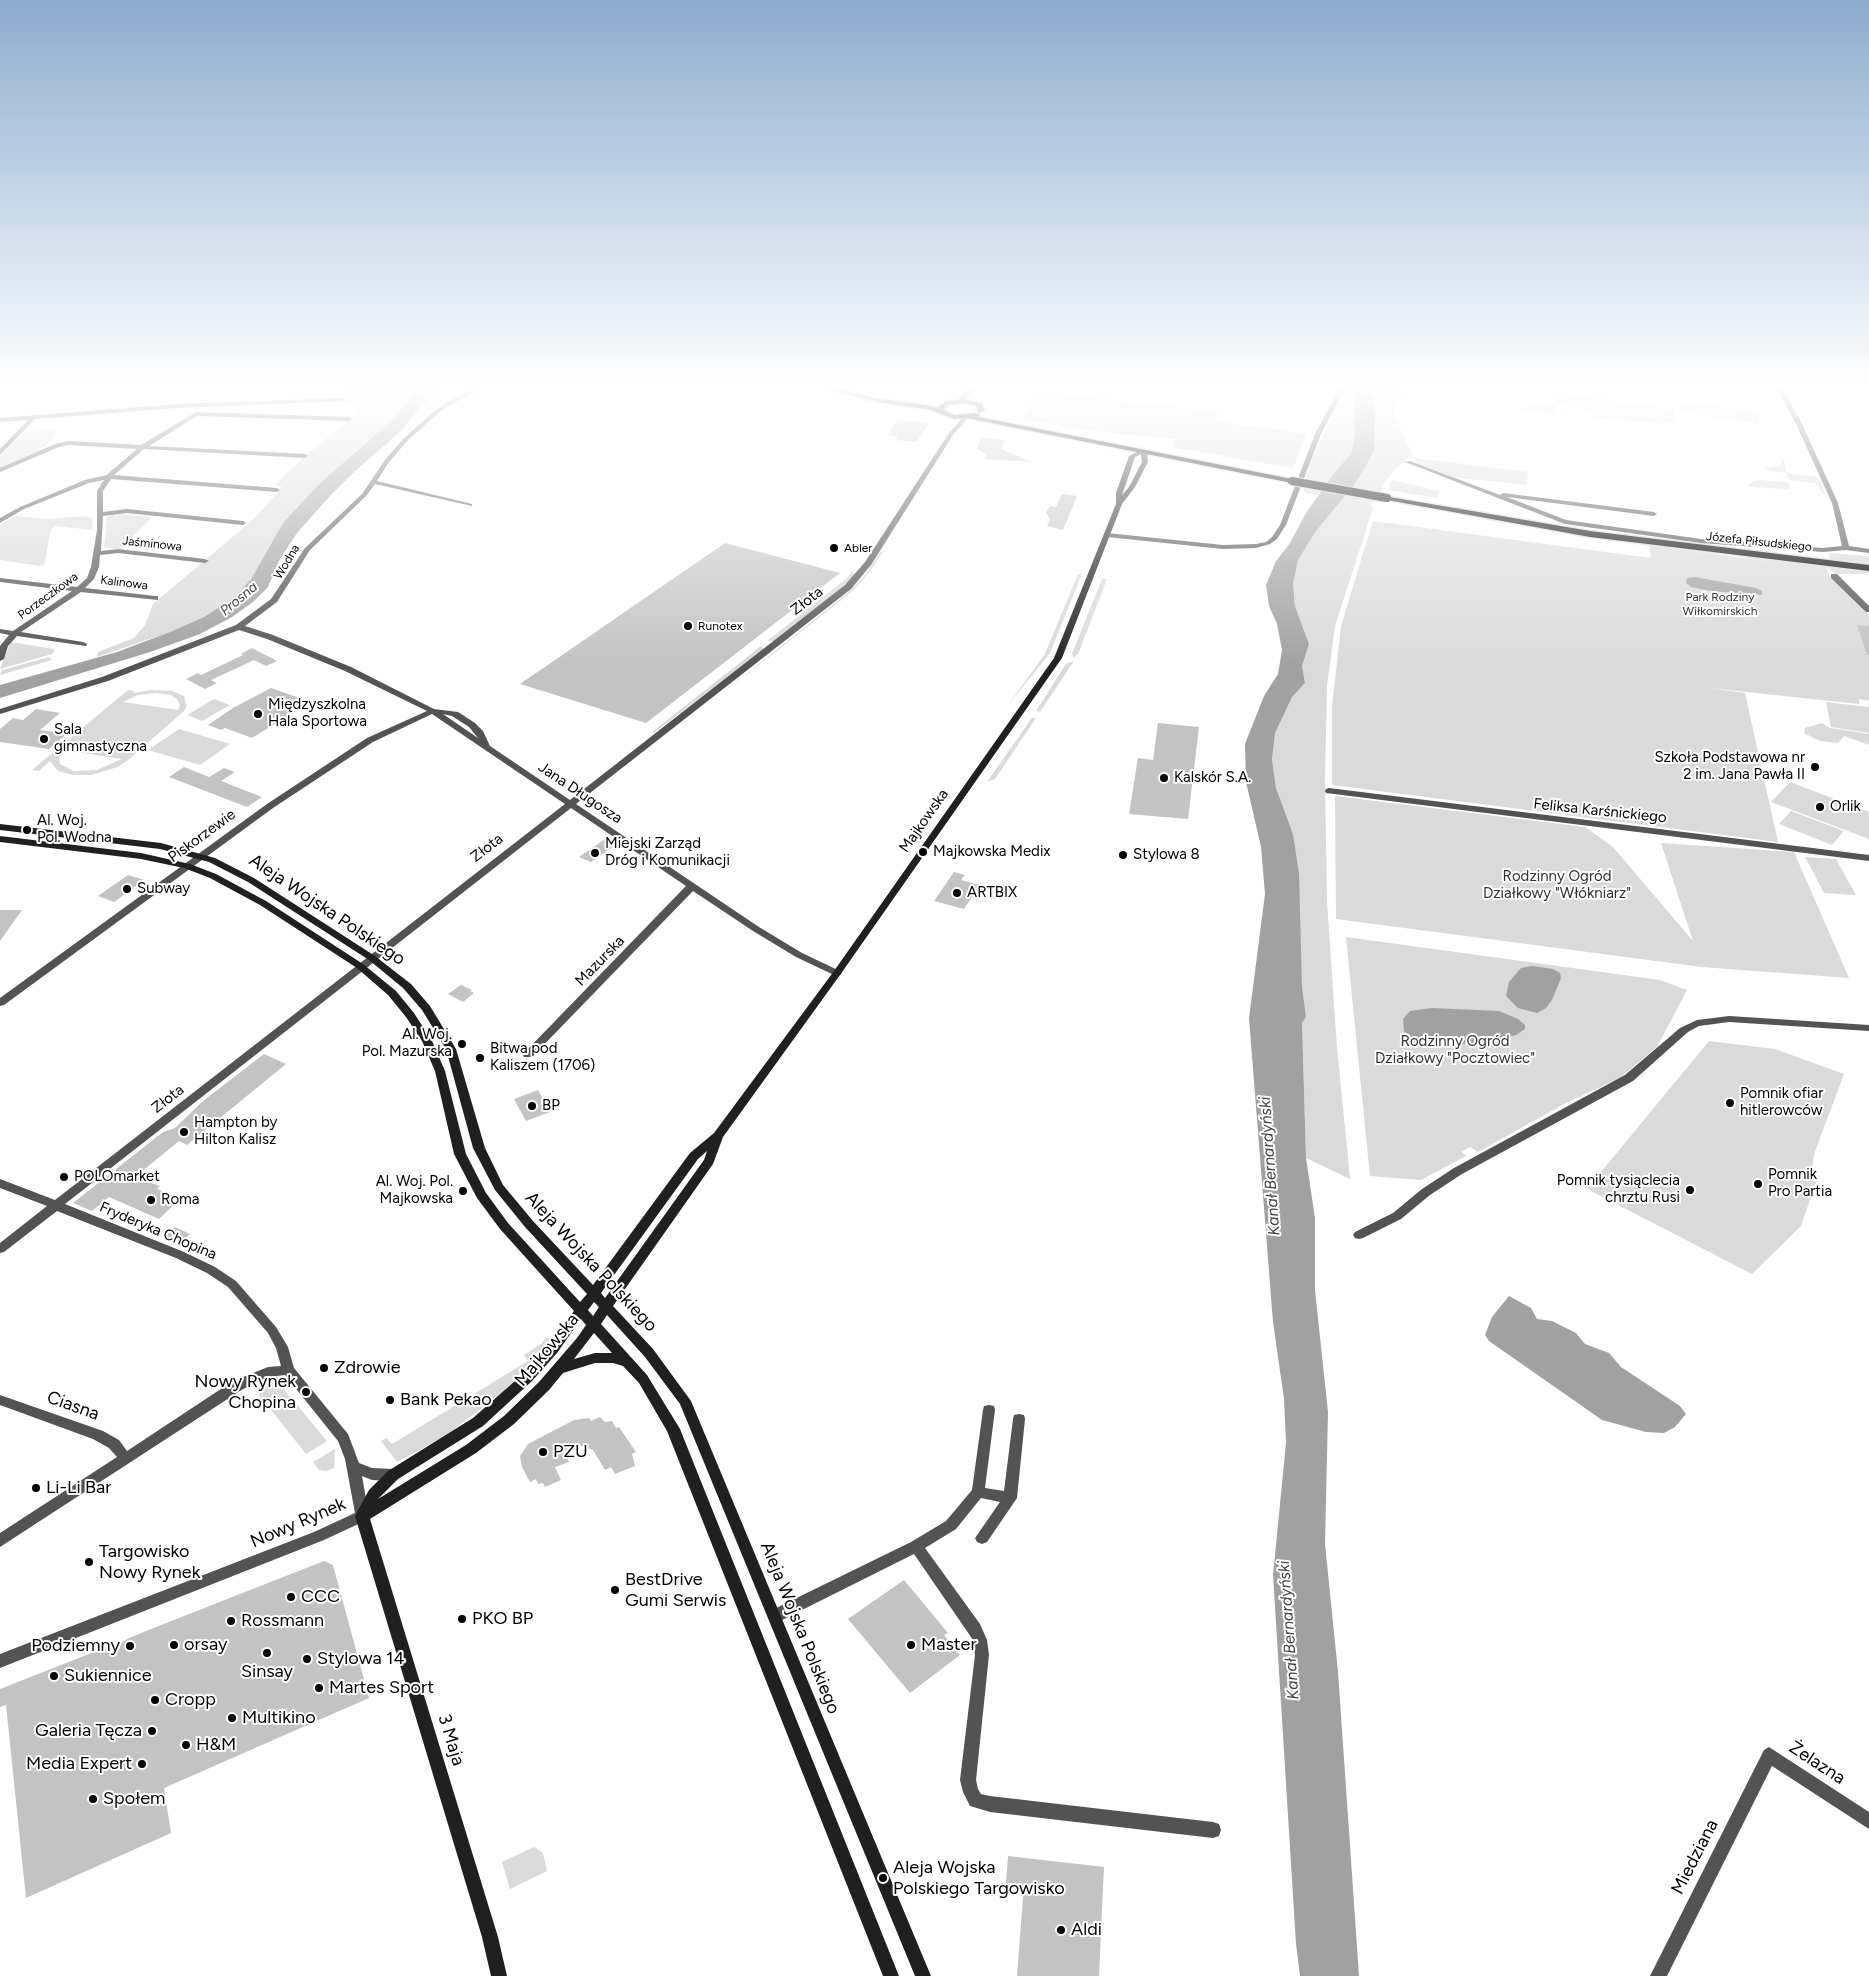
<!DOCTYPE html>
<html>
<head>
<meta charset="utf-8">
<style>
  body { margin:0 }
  canvas { display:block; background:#fff }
</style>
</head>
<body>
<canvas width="1869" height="1976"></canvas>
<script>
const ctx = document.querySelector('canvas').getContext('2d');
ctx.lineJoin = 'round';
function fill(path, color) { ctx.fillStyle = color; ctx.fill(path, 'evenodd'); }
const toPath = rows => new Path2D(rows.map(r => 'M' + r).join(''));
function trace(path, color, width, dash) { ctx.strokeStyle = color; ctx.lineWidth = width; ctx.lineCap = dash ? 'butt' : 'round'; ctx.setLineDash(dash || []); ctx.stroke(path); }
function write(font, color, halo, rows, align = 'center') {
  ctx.font = font + ' Figtree,sans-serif'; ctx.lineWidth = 4; ctx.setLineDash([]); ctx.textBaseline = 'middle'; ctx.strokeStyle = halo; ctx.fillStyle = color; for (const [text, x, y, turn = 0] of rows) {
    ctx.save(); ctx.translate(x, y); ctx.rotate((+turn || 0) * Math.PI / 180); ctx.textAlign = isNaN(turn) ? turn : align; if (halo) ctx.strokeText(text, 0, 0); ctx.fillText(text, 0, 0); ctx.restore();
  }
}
const green = toPath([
  [347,389,422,389,413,396,394,419,321,482,283,523,251,579,236,596,204,617,170,632,97,657,98,652,134,638,145,625,153,604,255,518,282,487,275,485,305,456,356,415,359,408,343,400],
  [1346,389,1354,389,1355,434,1351,454,1318,495,1306,493,1303,490,1307,483,1307,474,1312,458],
  [1372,389,1406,389,1397,401,1393,414,1414,458,1528,472,1527,485,1461,478,1459,479,1416,463,1414,458,1409,458,1395,469,1383,485,1378,502,1369,503,1373,508,1335,626,1327,686,1325,780,1327,902,1337,1048,1350,1179,1306,1158,1302,1023,1306,1017,1302,986,1293,834,1276,788,1272,759,1274,733,1292,697,1305,683,1302,666,1309,644,1295,606,1293,584,1298,560,1316,531,1355,484,1374,449,1375,411],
  [1038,391,1218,412,1214,421,1306,434,1293,468,1172,447,1175,439,1091,431,1023,419],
  [1556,392,1674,410,1674,419,1671,422,1664,424,1604,418,1593,417,1593,411,1558,404,1556,412,1571,416,1517,410,1532,406,1534,403,1554,405],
  [1684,402,1759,412,1759,424,1679,411,1681,403],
  [57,430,52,440,41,450,0,468,0,456,19,436,25,432],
  [1781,459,1784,460,1786,471,1790,474,1818,477,1827,498,1815,483,1789,480,1786,473,1765,470,1766,467,1782,466],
  [1392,480,1439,491,1438,498,1388,490],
  [1761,480,1790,483,1789,489,1747,487,1753,481],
  [115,514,116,517,118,514,152,517,120,549,104,548,107,517],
  [14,516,47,519,83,516,93,518,92,530,56,526,51,529,44,565,40,566,0,560,0,525],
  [1373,521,1651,558,1649,545,1742,558,1769,561,1742,557,1740,555,1869,570,1869,574,1836,574,1827,568,1828,573,1869,614,1869,701,1859,699,1859,704,1709,688,1745,693,1778,842,1332,785,1332,707,1341,626],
  [884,551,869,573,853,591,713,701,845,595,865,575,880,552],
  [1829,553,1869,556,1869,566,1831,561],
  [852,571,855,574,852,578,834,594,773,641,767,641,847,578],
  [1078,574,1082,574,1050,653,1008,705,1045,654],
  [1102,579,1107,579,1079,652,1074,658,1072,654],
  [11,642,54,649,54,651,52,654,0,669],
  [761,646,764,649,654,733,652,732],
  [49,657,52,660,0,675,2,670],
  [1074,661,1040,712,1036,711,1066,664],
  [128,690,135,691,133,693,151,690,172,691,184,696,187,706,184,711,128,760,118,767,91,775,73,775,58,771,50,761,39,771,32,770],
  [156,693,171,695,177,699,180,705,178,710,123,702,138,695],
  [64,750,121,759,122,759,97,770,74,771,60,764,59,758],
  [214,699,230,705,202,721,187,715],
  [1826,702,1869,707,1869,733,1831,727],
  [1032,718,1036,718,995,779,987,782],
  [1822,723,1830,728,1869,734,1869,745,1844,736,1838,743,1820,741,1804,733,1805,728],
  [179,729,230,744,200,765,148,750],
  [1790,782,1869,812,1869,839,1771,802],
  [1335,796,1585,827,1613,847,1693,941,1661,843,1794,852,1849,978,1702,967,1336,919],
  [1791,811,1844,831,1832,845,1779,824],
  [1805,857,1836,859,1856,895,1824,893],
  [1346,937,1660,980,1687,990,1657,1047,1620,1078,1566,1103,1478,1152,1470,1147,1461,1152,1466,1156,1421,1180,1370,1176],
  [1709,1041,1775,1049,1844,1074,1814,1154,1811,1180,1816,1182,1801,1226,1752,1274,1587,1189],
  [547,1337,551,1339,544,1348,505,1390,444,1437,397,1462,381,1441,386,1438,392,1444,528,1361,524,1355,541,1344],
  [270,1379,278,1382,327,1441,306,1454,256,1391,257,1385],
  [335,1449,334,1468,326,1471,319,1470,313,1462],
  [534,1847,543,1853,547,1871,510,1889,502,1862]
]);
const water = toPath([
  [422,389,441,389,419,408,402,430,354,472,328,498,297,533,280,559,268,587,253,602,232,617,200,634,150,652,0,698,0,685,117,652,170,632,204,617,236,596,251,579,283,523,321,482,394,419,412,397],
  [1354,389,1372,389,1375,411,1374,449,1371,457,1355,484,1316,531,1298,560,1293,584,1295,606,1309,644,1302,666,1305,683,1292,697,1275,733,1272,759,1276,788,1293,834,1299,874,1302,986,1306,1017,1302,1023,1306,1158,1315,1218,1315,1290,1328,1412,1325,1544,1338,1672,1359,1976,1300,1976,1296,1944,1273,1575,1286,1443,1284,1399,1273,1322,1249,1018,1265,894,1261,847,1246,782,1245,744,1264,696,1278,674,1282,650,1277,624,1269,606,1266,585,1276,561,1290,543,1306,513,1335,472,1351,454,1355,434],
  [1695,577,1756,588,1762,591,1762,595,1712,591,1691,587,1686,583,1687,578],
  [1532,966,1553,969,1560,973,1561,978,1552,1000,1546,1008,1537,1013,1518,1008,1506,996,1509,982,1521,968],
  [1432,1008,1499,1011,1518,1019,1525,1025,1525,1029,1516,1035,1489,1042,1437,1046,1418,1044,1412,1041,1404,1031,1403,1019,1410,1011],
  [1509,1296,1531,1308,1537,1319,1552,1321,1576,1333,1585,1344,1609,1353,1621,1367,1680,1406,1686,1414,1675,1427,1664,1433,1646,1432,1602,1420,1489,1341,1485,1335,1492,1317]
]);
const building = toPath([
  [898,420,929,423,916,442,896,440,898,436,888,435],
  [981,438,1005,440,1001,449,1031,462,985,459,986,454,977,449],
  [1062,494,1077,496,1063,530,1047,526,1050,519,1046,512,1050,506,1056,507],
  [725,543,840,573,646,723,520,684],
  [1857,625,1869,626,1869,655,1867,655],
  [252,648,277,661,266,666,254,660,211,680,217,683,205,689,186,679,198,673,201,675,243,655,241,654],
  [271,688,311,702,252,738,225,728,221,730,208,725,233,708],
  [36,709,60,713,40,730,67,734,49,749,0,742,0,729,13,718,23,720],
  [1158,723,1199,727,1188,819,1129,814,1138,758,1153,760],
  [184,767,209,777,224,768,235,772,221,781,262,797,247,807,169,777],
  [605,839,614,846,591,862,579,857],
  [954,872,965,875,961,880,980,885,964,909,934,901],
  [128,875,144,880,114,902,98,896],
  [0,910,22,910,0,941],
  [461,985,472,990,470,991,474,993,463,1002,448,994],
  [264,1054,286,1064,187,1145,179,1141,135,1177,160,1186,157,1189,181,1198,159,1219,109,1197,92,1211,73,1203,163,1132,175,1128,203,1101],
  [538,1090,550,1112,526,1121,514,1099],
  [175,1227,190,1234,179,1244,164,1237],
  [600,1417,605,1422,612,1421,616,1428,619,1427,636,1452,632,1454,635,1466,615,1474,611,1467,605,1470,593,1450,579,1445,564,1451,569,1462,555,1467,561,1480,545,1487,543,1483,538,1484,536,1479,530,1482,522,1467,520,1456,528,1444,574,1420,589,1418,591,1421],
  [324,1561,333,1565,369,1698,164,1788,171,1833,26,1898,6,1705,0,1707,0,1689,114,1644,113,1648,127,1639,151,1629],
  [904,1580,948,1633,944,1635,960,1655,910,1693,848,1619],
  [1008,1856,1104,1867,1099,1976,1017,1976,1024,1885,1006,1883]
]);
const street = toPath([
  [472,389,480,389,443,409,408,440,389,462,377,481,472,504,472,506,375,484,366,496,310,550,277,602,245,626,273,635,351,667,434,709,458,712,475,723,483,731,490,746,570,800,845,585,865,562,949,433,964,416,969,417,953,435,871,565,851,589,576,804,759,927,802,953,840,971,842,973,840,975,834,975,796,957,753,931,693,891,532,1057,524,1057,523,1055,524,1053,686,886,571,808,65,1204,184,1252,215,1267,236,1281,276,1327,288,1347,294,1368,348,1434,359,1463,372,1468,393,1469,398,1471,400,1475,398,1479,393,1481,372,1480,362,1476,369,1516,367,1520,324,1540,0,1668,0,1654,314,1532,355,1513,345,1459,338,1441,285,1375,269,1377,243,1389,0,1547,0,1533,117,1457,109,1448,93,1439,0,1405,0,1395,103,1431,119,1440,127,1451,233,1381,268,1367,281,1366,276,1348,268,1333,228,1287,207,1273,176,1258,57,1211,4,1252,0,1253,0,1243,47,1206,0,1188,0,1179,55,1200,565,804,432,714,373,742,273,808,4,1005,0,1006,0,998,267,804,367,738,427,711,345,671,267,639,239,630,108,681,0,714,0,709,102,677,236,625,271,599,305,548,362,494,385,460,404,438,439,407,472,389],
  [443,714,452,716,469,727,478,738,443,714],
  [1339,389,1345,389,1321,434,1286,525,1277,539,1270,544,1256,548,1223,549,1107,537,1104,535,1107,533,1223,545,1256,544,1266,542,1272,537,1280,525,1315,434,1339,389],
  [1777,389,1783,389,1802,424,1838,503,1849,546,1869,549,1869,553,1846,550,1823,552,1701,543,1565,524,1405,462,1410,461,1500,495,1503,493,1654,512,1657,514,1654,516,1507,497,1566,520,1701,539,1823,548,1842,546,1832,503,1796,424,1777,389],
  [343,398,345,399,345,401,177,408,35,419,0,455,0,449,28,420,0,422,0,418,177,404,343,398],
  [196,412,349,417,352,419,349,421,197,416,149,446,305,454,308,456,305,458,144,449,114,475,277,488,280,490,277,492,111,479,103,491,103,512,127,509,243,521,246,523,243,525,127,513,103,516,101,551,118,549,205,559,209,561,205,563,118,553,100,555,99,567,94,579,85,588,155,596,158,596,158,600,81,592,21,632,83,642,87,644,86,646,17,636,8,646,4,659,0,661,0,646,9,635,0,633,0,629,13,631,72,591,0,582,0,578,77,587,87,578,91,567,97,530,97,491,104,480,89,483,24,509,0,523,0,518,20,507,85,480,107,475,111,471,137,449,69,445,59,447,0,472,0,468,55,444,69,441,141,445,196,412],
  [1831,574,1837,574,1869,606,1869,612,1866,612,1831,578,1831,574],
  [1329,788,1869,855,1869,861,1326,793,1325,791,1326,789,1329,788],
  [1729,1016,1869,1025,1869,1031,1729,1022,1699,1026,1688,1032,1633,1081,1462,1174,1430,1195,1401,1219,1363,1238,1359,1239,1355,1238,1353,1235,1355,1232,1393,1213,1422,1189,1454,1168,1625,1075,1680,1028,1697,1020,1729,1016],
  [989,1405,994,1406,995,1410,985,1488,1004,1491,1013,1419,1014,1415,1019,1414,1024,1415,1025,1419,1017,1498,987,1542,982,1544,977,1542,975,1538,1000,1502,981,1498,956,1529,925,1548,980,1624,987,1640,989,1655,976,1780,978,1789,981,1794,990,1796,1213,1822,1219,1824,1221,1830,1219,1836,1213,1838,990,1812,970,1806,963,1792,960,1780,975,1655,973,1640,914,1554,780,1621,775,1623,770,1621,768,1616,770,1611,911,1542,946,1521,972,1490,983,1410,984,1406,989,1405],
  [1769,1747,1869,1812,1869,1829,1772,1766,1667,1976,1650,1976,1764,1750,1769,1747]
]);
const secondary = toPath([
  [968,389,975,389,962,402,958,402,958,400,968,389],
  [1142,450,1147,451,1148,462,1135,487,1122,504,1062,658,840,975,723,1137,713,1164,613,1306,653,1349,691,1401,931,1976,915,1976,680,1404,645,1357,607,1315,601,1324,647,1375,680,1429,899,1976,883,1976,667,1431,639,1383,623,1366,613,1363,595,1363,563,1373,549,1390,514,1424,476,1453,370,1519,498,1937,507,1976,491,1976,482,1937,355,1516,369,1490,388,1471,473,1418,524,1373,549,1345,574,1311,500,1229,477,1198,454,1154,435,1071,422,1041,406,1017,388,995,357,968,260,905,210,878,184,868,141,859,0,842,0,836,141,853,190,864,216,874,266,901,363,964,396,991,414,1013,432,1041,445,1071,466,1154,486,1193,508,1223,580,1302,587,1294,525,1227,495,1190,473,1148,446,1049,422,1010,403,988,369,960,248,882,209,862,160,849,0,830,0,824,161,843,215,858,254,878,375,956,411,984,430,1006,456,1049,485,1148,503,1185,533,1221,593,1285,690,1153,714,1133,834,971,1054,658,1116,504,1116,493,1129,456,1142,450],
  [1141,454,1142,462,1129,487,1122,495,1135,457,1141,454],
  [707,1151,704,1160,605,1298,601,1293,698,1159,707,1151],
  [594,1302,599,1307,593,1316,588,1310,594,1302],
  [581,1319,586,1325,577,1338,539,1382,504,1416,466,1445,378,1499,398,1479,483,1426,532,1381,557,1353,581,1319],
  [594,1333,612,1353,595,1353,574,1359,594,1333]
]);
const primary = toPath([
  [827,389,840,389,876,398,938,407,945,401,964,399,982,403,985,411,978,413,976,406,964,403,949,405,944,410,955,415,976,413,980,415,979,417,1292,479,1296,481,1292,483,966,418,954,419,931,410,876,402,827,389],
  [1384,496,1590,531,1869,565,1869,571,1590,537,1387,500,1384,500,1384,496]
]);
const primaryBridge = toPath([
  [1292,481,1387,498]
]);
const markers = [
  [834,548,5,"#000"],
  [688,626,5,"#000"],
  [258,714,5,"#000"],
  [44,739,5,"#000"],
  [1815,767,5,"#000"],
  [1164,778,5,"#000"],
  [1820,807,5,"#000"],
  [27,830,5,"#000"],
  [923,852,5,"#000"],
  [595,853,5,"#000"],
  [1123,855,5,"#000"],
  [127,889,5,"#000"],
  [957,893,5,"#000"],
  [462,1044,5,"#000"],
  [480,1058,5,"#000"],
  [1730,1103,5,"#000"],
  [532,1106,5,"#000"],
  [184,1132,5,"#000"],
  [64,1177,5,"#000"],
  [1758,1184,5,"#000"],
  [1690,1190,5,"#000"],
  [463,1191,5,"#000"],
  [151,1200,5,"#000"],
  [324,1368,5,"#000"],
  [306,1392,5,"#000"],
  [390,1400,5,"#000"],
  [543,1452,5,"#000"],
  [36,1488,5,"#000"],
  [89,1562,5,"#000"],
  [615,1590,5,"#000"],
  [291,1597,5,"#000"],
  [462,1619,5,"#000"],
  [231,1621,5,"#000"],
  [174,1645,5,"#000"],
  [911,1645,5,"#000"],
  [130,1646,5,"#000"],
  [267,1653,5,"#000"],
  [307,1659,5,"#000"],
  [54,1676,5,"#000"],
  [319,1688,5,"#000"],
  [155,1700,5,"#000"],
  [232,1718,5,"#000"],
  [152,1731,5,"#000"],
  [186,1745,5,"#000"],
  [142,1764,5,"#000"],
  [93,1799,5,"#000"],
  [883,1878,5,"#000"],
  [1061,1930,5,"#000"]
];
const farStreetnames = [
  ["Józefa Piłsudskiego",1759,542,6],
  ["Jaśminowa",152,544,6],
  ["Wodna",287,562,-59],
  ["Kalinowa",124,583,7],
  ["Porzeczkowa",48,596,-36]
];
const farPoinames = [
  ["Abler",844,548],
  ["Runotex",698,626]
];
const farParknames = [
  ["Park Rodziny",1720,597],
  ["Wiłkomirskich",1720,611]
];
const farWaternames = [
  ["Prosna",239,599,-40]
];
const streetNames = [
  ["Złota",807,601,-38],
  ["Jana Długosza",580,793,34],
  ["Feliksa Karśnickiego",1600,811,6],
  ["Majkowska",924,821,-55],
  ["Piskorzewie",202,836,-36],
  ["Złota",487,848,-38],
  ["Mazurska",600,961,-46],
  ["Złota",168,1099,-38],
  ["Fryderyka Chopina",158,1231,23]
];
const poiNames = [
  ["Międzyszkolna",268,705],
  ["Hala Sportowa",268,722],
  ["Sala",54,730],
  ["gimnastyczna",54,747],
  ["Szkoła Podstawowa nr",1805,758,"right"],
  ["2 im. Jana Pawła II",1805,775,"right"],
  ["Kalskór S.A.",1174,778],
  ["Orlik",1830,807],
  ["Al. Woj.",37,821],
  ["Pol. Wodna",37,838],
  ["Miejski Zarząd",605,844],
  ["Dróg i Komunikacji",605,861],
  ["Majkowska Medix",933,852],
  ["Stylowa 8",1133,855],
  ["Subway",137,889],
  ["ARTBIX",967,893],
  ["Al. Woj.",452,1035,"right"],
  ["Pol. Mazurska",452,1052,"right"],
  ["Bitwa pod",490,1049],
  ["Kaliszem (1706)",490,1066],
  ["Pomnik ofiar",1740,1094],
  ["hitlerowców",1740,1111],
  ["BP",542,1106],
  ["Hampton by",194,1123],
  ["Hilton Kalisz",194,1140],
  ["Pomnik",1768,1175],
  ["Pro Partia",1768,1192],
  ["POLOmarket",74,1177],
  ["Pomnik tysiąclecia",1680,1181,"right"],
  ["chrztu Rusi",1680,1198,"right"],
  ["Al. Woj. Pol.",453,1182,"right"],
  ["Majkowska",453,1199,"right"],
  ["Roma",161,1200]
];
const parkNames = [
  ["Rodzinny Ogród",1557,877],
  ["Działkowy \"Włókniarz\"",1557,894],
  ["Rodzinny Ogród",1455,1042],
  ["Działkowy \"Pocztowiec\"",1455,1059]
];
const waterNames = [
  ["Kanał Bernardyński",1270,1166,-94],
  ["Kanał Bernardyński",1289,1630,-94]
];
const nearStreetnames = [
  ["Aleja Wojska Polskiego",327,910,34],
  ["Aleja Wojska Polskiego",591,1262,47],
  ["Majkowska",547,1350,-50],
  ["Ciasna",73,1406,20],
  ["Nowy Rynek",298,1523,-23],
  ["Aleja Wojska Polskiego",800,1628,68],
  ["3 Maja",451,1740,73],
  ["Żelazna",1817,1763,33],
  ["Miedziana",1695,1857,-63]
];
const nearPoinames = [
  ["Zdrowie",334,1368],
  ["Nowy Rynek",296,1382,"right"],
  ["Chopina",296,1403,"right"],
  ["Bank Pekao",400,1400],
  ["PZU",553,1452],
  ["Li-Li Bar",46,1488],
  ["Targowisko",99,1552],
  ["Nowy Rynek",99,1573],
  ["BestDrive",625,1580],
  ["Gumi Serwis",625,1601],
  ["CCC",301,1597],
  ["PKO BP",472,1619],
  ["Rossmann",241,1621],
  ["orsay",184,1645],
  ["Master",921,1645],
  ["Podziemny",120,1646,"right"],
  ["Stylowa 14",317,1659],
  ["Sinsay",267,1672,"center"],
  ["Sukiennice",64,1676],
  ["Martes Sport",329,1688],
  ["Cropp",165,1700],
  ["Multikino",242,1718],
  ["Galeria Tęcza",142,1731,"right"],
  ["H&M",196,1745],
  ["Media Expert",132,1764,"right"],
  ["Społem",103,1799],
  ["Aleja Wojska",893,1868],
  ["Polskiego Targowisko",893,1889],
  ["Aldi",1071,1930]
];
fill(green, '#dadada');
fill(water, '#a1a1a1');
fill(building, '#c3c3c3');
trace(primary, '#dbdbdb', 3);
fill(street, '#535353');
fill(secondary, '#202020');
fill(primary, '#000');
trace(primaryBridge, '#dbdbdb', 10, []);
trace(primaryBridge, '#000', 8);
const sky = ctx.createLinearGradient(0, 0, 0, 666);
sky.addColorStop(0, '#8baccc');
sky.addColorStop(0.58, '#fff');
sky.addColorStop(1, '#ffffff00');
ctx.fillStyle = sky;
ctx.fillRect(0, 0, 1869, 666);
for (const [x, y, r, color] of markers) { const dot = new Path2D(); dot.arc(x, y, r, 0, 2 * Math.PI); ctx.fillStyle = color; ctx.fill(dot); trace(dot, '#fff', 2); }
write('12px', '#000', '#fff', farStreetnames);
write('12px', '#000', '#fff', farPoinames, 'left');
write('12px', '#313131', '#fff', farParknames);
write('italic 14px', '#424242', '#fff', farWaternames);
write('15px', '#000', '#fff', streetNames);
write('15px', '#000', '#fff', poiNames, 'left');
write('15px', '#313131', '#fff', parkNames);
write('italic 16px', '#424242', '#fff', waterNames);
write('18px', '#000', '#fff', nearStreetnames);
write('18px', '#000', '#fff', nearPoinames, 'left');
</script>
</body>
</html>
